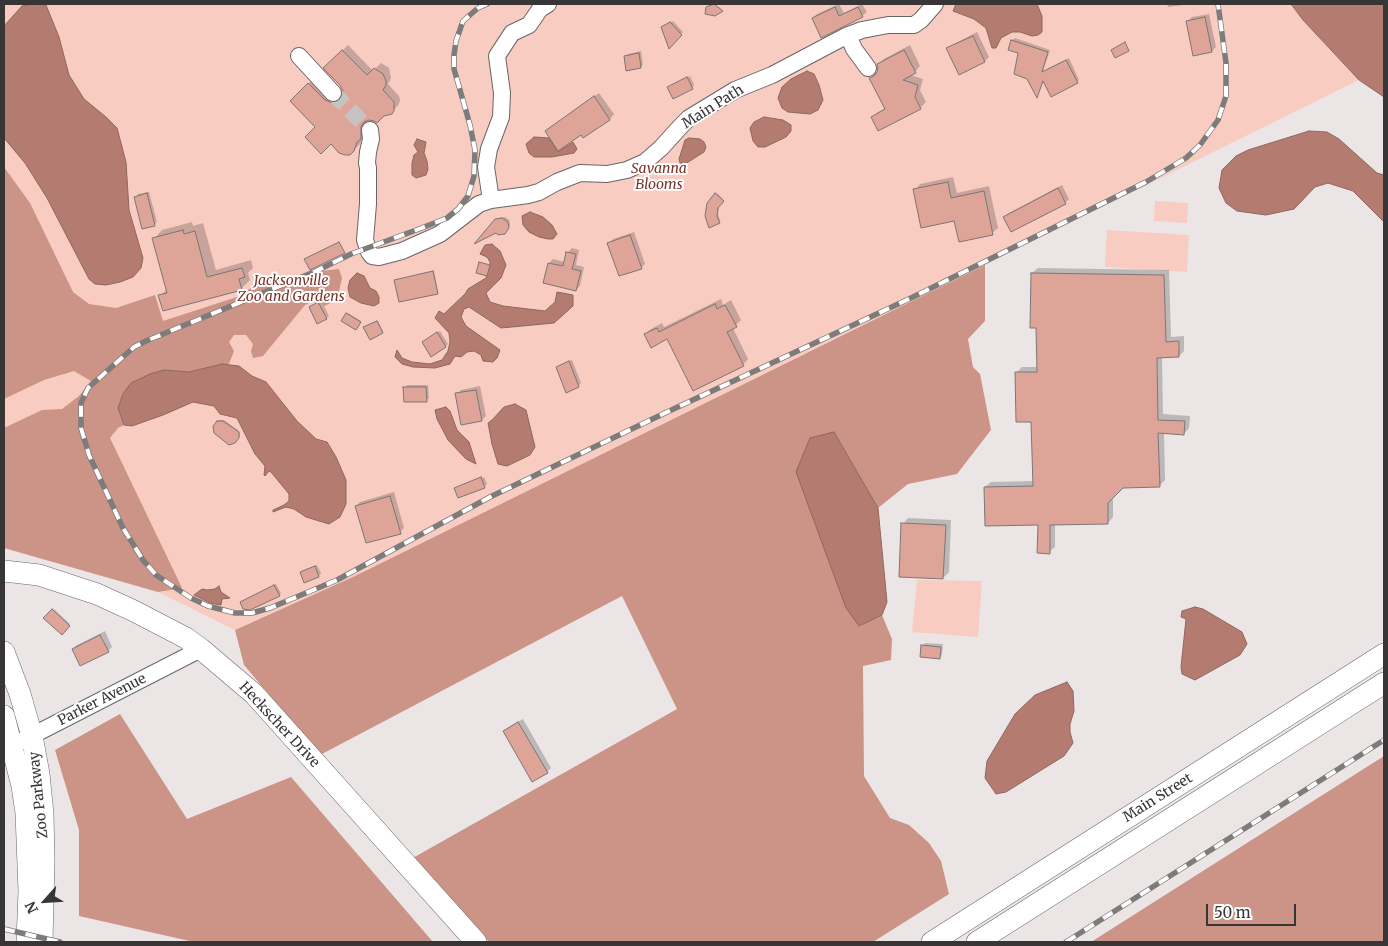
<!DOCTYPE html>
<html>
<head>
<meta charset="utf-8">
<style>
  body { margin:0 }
  #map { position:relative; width:1388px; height:946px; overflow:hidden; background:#ebe6e5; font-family:Merriweather,serif }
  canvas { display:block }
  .frame { position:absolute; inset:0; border:5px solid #373535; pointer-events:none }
  .north { position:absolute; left:20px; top:876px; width:50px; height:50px; -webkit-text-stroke:4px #fff; paint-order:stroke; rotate:244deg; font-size:14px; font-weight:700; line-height:20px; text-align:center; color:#373535 }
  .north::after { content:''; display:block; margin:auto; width:18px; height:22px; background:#373535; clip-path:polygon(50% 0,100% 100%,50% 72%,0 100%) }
  .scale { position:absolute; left:1206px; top:904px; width:90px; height:22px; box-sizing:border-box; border:2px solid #373535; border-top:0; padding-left:6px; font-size:15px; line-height:18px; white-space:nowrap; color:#373535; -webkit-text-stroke:4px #fff; paint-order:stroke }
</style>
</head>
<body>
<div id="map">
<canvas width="1388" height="946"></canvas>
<div class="frame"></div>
<div class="north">N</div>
<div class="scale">50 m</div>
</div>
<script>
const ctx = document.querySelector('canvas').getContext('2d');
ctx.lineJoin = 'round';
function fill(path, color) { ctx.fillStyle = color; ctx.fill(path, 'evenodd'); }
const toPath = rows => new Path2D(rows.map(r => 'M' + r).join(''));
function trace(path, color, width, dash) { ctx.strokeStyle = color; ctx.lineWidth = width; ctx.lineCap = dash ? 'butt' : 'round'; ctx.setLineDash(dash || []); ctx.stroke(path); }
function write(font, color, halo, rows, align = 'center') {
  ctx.font = font + ' Merriweather,serif'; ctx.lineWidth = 4; ctx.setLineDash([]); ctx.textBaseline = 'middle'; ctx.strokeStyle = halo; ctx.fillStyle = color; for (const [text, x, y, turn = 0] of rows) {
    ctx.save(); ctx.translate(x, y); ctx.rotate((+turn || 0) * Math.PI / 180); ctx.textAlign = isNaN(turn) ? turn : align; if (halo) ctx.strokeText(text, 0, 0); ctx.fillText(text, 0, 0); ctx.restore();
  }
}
const green = toPath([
  [4,4,1291,4,1303,20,1359,80,355,576,235,630,158,592,4,548],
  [1155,201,1188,203,1187,223,1154,221],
  [1107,230,1189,235,1187,272,1105,267],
  [917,580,982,581,978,637,912,632]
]);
const forest = toPath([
  [4,167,30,203,73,292,89,304,116,308,155,295,163,321,240,296,253,286,274,277,284,285,321,271,339,269,342,278,337,300,324,306,319,298,305,305,263,356,253,358,251,351,253,344,246,335,234,335,229,342,234,351,229,364,222,364,189,372,164,370,118,408,124,425,118,428,110,438,182,588,158,592,4,548,4,428,42,410,62,409,79,396,91,381,74,371,44,380,4,399],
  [985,265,985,321,968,339,973,367,980,374,991,430,957,474,908,484,878,508,834,432,859,626,882,615,892,639,891,660,863,666,864,776,890,818,909,825,929,843,941,861,949,894,873,942,489,942,411,859,677,709,622,596,320,755,244,665,235,630,355,576],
  [120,714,187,819,291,777,433,942,194,942,79,916,79,830,55,750],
  [1384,756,1384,942,1091,942]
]);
const water = toPath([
  [34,4,46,5,59,37,69,75,84,99,106,117,117,128,126,162,129,210,143,258,141,268,133,277,120,282,106,285,95,284,89,279,47,198,25,163,4,138,4,26,22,6,34,4],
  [956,4,1037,4,1042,16,1042,32,1038,35,1032,36,1020,32,1012,32,1001,38,996,48,992,48,986,28,974,19,953,11,956,4],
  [1291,4,1384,4,1384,97,1359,80,1303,20,1291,4],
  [807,71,814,74,819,85,823,100,818,110,810,114,788,112,782,108,778,98,782,87,791,79,807,71],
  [764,117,783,120,791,125,791,131,786,137,765,147,758,147,753,141,750,128,754,122,764,117],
  [1309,131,1327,132,1339,139,1377,173,1384,175,1384,222,1353,191,1328,183,1315,187,1294,209,1266,215,1237,211,1226,203,1219,188,1222,170,1236,156,1248,150,1309,131],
  [534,137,549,138,558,152,573,142,577,149,574,153,552,157,534,157,529,153,526,144,534,137],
  [689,138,700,139,704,142,706,147,704,152,685,164,680,163,679,159,685,140,689,138],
  [417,139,426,142,424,153,427,161,428,169,426,175,416,178,412,175,412,163,414,155,418,152,414,145,417,139],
  [530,212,543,217,552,225,557,234,553,239,548,239,539,237,529,232,523,225,522,216,530,212],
  [492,244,500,251,506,265,501,278,486,293,490,302,503,306,545,311,555,302,557,292,573,295,573,306,554,323,501,328,469,307,464,309,461,317,466,326,500,350,497,358,493,362,483,361,481,355,474,351,467,352,461,357,455,356,450,364,435,368,413,367,402,364,395,357,397,350,402,358,412,362,430,364,442,360,448,351,450,342,449,333,435,318,439,311,444,314,465,294,468,289,486,278,490,265,490,262,487,257,480,254,485,245,492,244],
  [357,273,364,276,370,288,376,291,379,297,379,303,374,306,361,303,350,297,348,288,350,280,357,273],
  [222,364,239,366,252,376,266,382,297,421,316,439,327,442,336,457,346,480,346,504,340,517,329,524,306,517,294,509,286,507,273,512,273,510,284,505,289,501,289,494,271,472,269,471,265,476,264,475,265,466,255,454,237,418,220,414,214,406,193,402,163,415,132,426,124,425,118,408,123,394,131,383,150,374,164,370,189,372,222,364],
  [515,404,526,410,535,447,530,455,507,466,498,464,492,444,488,423,492,420,504,407,515,404],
  [446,407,450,411,457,430,469,442,476,464,466,459,448,440,437,419,435,410,446,407],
  [834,432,878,508,887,602,882,615,859,626,846,608,796,472,810,438,834,432],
  [219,586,221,592,230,598,222,599,221,605,210,603,194,595,202,589,207,590,215,589,219,586],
  [1195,607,1203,609,1242,632,1247,644,1240,655,1195,680,1182,674,1181,667,1186,619,1181,617,1182,611,1195,607],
  [1067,682,1073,691,1074,711,1070,724,1070,732,1073,743,1071,746,1064,756,1006,792,996,794,985,778,987,761,1015,714,1035,695,1067,682]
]);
const shadow = toPath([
  [839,4,844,13,862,4,867,12,862,16,822,36,813,18,817,14],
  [1167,4,1192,4,1168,7],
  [1209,14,1216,47,1212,51,1188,21,1192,17],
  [673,21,683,32,669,47,665,25],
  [977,32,989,57,985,61,959,73,948,49,952,45],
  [1015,38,1050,50,1043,71,1069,58,1079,80,1077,82,1044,80,1037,96,1019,52,1009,49,1012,40],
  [348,45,373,71,381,63,389,68,391,78,388,84,399,96,400,100,399,104,391,113,374,120,366,120,366,132,363,136,360,144,354,150,317,127,292,101,314,78,337,97,341,98,344,91,341,84,325,68],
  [910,45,920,66,915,72,910,75,923,79,920,90,926,102,920,108,872,117,878,112,886,108,871,78,878,72,878,64,884,59],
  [641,51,643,65,641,67,625,56,628,54],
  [690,76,694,85,692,88,671,85],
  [599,93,614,114,610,119,584,136,582,133,546,131],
  [953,177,957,193,989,186,998,228,992,233,955,219,915,190,920,184],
  [1062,185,1069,199,1065,203,1004,217,1009,213],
  [149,192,157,222,154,225,136,197,138,194],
  [717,193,723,199,719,205,718,214,720,221,719,222,708,204],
  [505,217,509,220,510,225,506,230,496,232,479,240,499,218],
  [192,222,193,226,203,223,216,270,251,260,253,268,248,273,250,280,241,289,160,296,167,289,154,239,162,230],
  [634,232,645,264,641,268,609,244,613,239],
  [572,248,579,250,576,265,584,267,580,286,576,290,549,263,553,259,565,262,568,252],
  [1038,268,1169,270,1171,337,1184,336,1184,351,1179,356,1162,357,1163,414,1190,416,1189,428,1184,434,1164,432,1165,480,1159,486,1123,487,1113,496,1113,517,1108,523,1055,524,1055,547,1049,552,1039,524,985,487,991,482,1034,481,1032,421,1016,373,1022,367,1038,367,1037,327,1032,273],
  [434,271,438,292,437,292,396,280],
  [721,299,723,305,731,300,741,320,733,328,748,359,743,365,668,338,645,334,651,329,662,323,664,327],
  [321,300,329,316,326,318,311,307],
  [348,313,361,321,355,328,343,320],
  [378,321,383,331,371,338,366,327],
  [440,331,448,344,446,346,424,342],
  [572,360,581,383,578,386,557,367,560,365],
  [407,385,428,385,429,398,426,401,405,388],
  [480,386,486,416,482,420,457,394,461,390],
  [219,420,224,420,239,431,240,436,235,442,214,426],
  [484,477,487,484,484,487,459,497,456,488,457,487,457,488],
  [394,492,404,528,400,532,356,506,360,502],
  [908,518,951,520,949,572,943,578,903,524],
  [317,565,321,573,319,576,302,573,304,570],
  [276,584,281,593,279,595,241,602],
  [54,609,70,624,62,633,45,618],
  [105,631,112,647,108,651,73,649,77,645],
  [925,643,943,644,942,655,939,657,922,646],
  [523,719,551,768,547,772,504,731,509,727]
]);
const building = toPath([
  [714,4,723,11,715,16,705,14,706,7,714,4],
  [835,7,839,16,858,7,863,17,821,38,812,18,835,7],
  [1205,17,1212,52,1193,56,1186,21,1205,17],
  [670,22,682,35,669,49,661,27,670,22],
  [973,36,985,62,959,75,946,48,973,36],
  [1011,40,1048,52,1042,72,1066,60,1078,83,1051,97,1043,81,1037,98,1027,79,1014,74,1018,53,1008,50,1011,40],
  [1125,42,1129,51,1115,58,1111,50,1125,42],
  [342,50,367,75,374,68,383,74,386,81,386,85,383,90,394,102,394,111,392,114,384,116,377,123,374,121,369,120,364,122,361,126,361,139,357,142,354,151,350,155,345,155,339,153,331,144,321,154,305,137,315,127,290,101,308,83,325,100,330,102,335,103,340,100,342,96,343,91,340,85,323,68,342,50],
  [904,50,916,73,903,80,918,85,915,97,921,109,878,131,871,117,885,109,869,78,874,76,877,72,878,67,877,64,904,50],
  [639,53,641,68,626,71,624,56,639,53],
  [687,77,693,89,673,99,667,87,687,77],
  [594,96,610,120,583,138,581,135,558,151,545,131,594,96],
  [948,182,951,198,984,191,993,235,959,242,954,221,921,228,913,189,948,182],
  [1058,188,1066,204,1011,232,1003,217,1058,188],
  [147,193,155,226,142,229,134,197,147,193],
  [715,193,724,201,718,208,717,216,720,223,709,228,705,216,707,203,715,193],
  [502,218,508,222,509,228,505,234,498,235,496,233,474,244,495,219,502,218],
  [183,230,184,234,195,231,207,277,242,268,245,277,239,279,242,290,163,311,158,295,167,293,152,238,183,230],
  [630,235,642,269,619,276,607,243,630,235],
  [339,242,345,253,310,270,304,259,339,242],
  [566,252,576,254,572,269,581,271,576,291,543,283,548,263,563,266,566,252],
  [479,262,490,265,487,276,476,273,479,262],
  [433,271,438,294,399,302,394,280,433,271],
  [1031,273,1164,275,1166,342,1179,341,1179,357,1157,358,1158,420,1185,421,1184,435,1158,433,1160,487,1123,488,1108,503,1108,524,1050,525,1050,554,1037,553,1038,525,985,526,984,487,1033,486,1031,422,1016,422,1015,372,1037,372,1036,328,1030,328,1031,273],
  [318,302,327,319,317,324,309,307,318,302],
  [715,304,717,309,725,305,737,327,727,332,744,366,693,391,667,339,651,348,644,334,657,328,659,332,715,304],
  [346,313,361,322,356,330,341,321,346,313],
  [377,321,383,333,370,340,363,327,377,321],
  [437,332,446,347,431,357,422,342,437,332],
  [569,361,579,387,566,393,556,367,569,361],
  [403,387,426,387,427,402,404,402,403,387],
  [476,390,482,421,461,425,455,393,476,390],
  [217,421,223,421,239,432,239,438,235,443,229,445,214,433,213,426,217,421],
  [481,477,485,488,458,498,454,488,481,477],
  [390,496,401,534,366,543,355,506,390,496],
  [901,523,946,525,943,579,899,577,901,523],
  [315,566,319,577,304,583,300,572,315,566],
  [274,585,280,596,250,610,243,609,240,602,274,585],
  [52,609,70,626,62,635,43,618,52,609],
  [100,635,109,652,80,666,72,649,100,635],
  [921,645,941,647,940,659,920,657,921,645],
  [518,722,548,773,532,782,503,731,518,722]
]);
const minorTunnel = toPath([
  [333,93,370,130]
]);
const minor = toPath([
  [848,35,854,49,868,68],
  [299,56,333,93],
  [370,130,371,139,368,152,367,163,368,168,368,204,365,240,369,252,372,256,379,257,402,251,440,234,479,204,491,200,528,195,539,192,557,182,580,173,607,174,627,170,645,162,661,148,681,126,689,118,735,90,772,75,846,36,862,30,888,25,914,25,921,20,935,4],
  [491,200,486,167,489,149,501,117,502,93,497,56,512,33,529,25,540,9,548,4],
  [4,750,201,649]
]);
const major = toPath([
  [4,571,39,575,97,594,134,611,186,638,201,649,254,694,476,942],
  [4,652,20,694,32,736,39,774,43,814,44,860,42,942],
  [4,716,22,786,26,813,29,891,27,942],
  [932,942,1384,654],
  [977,942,1384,683]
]);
const rail = toPath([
  [487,4,478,8,463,21,456,41,454,55,454,69,470,125,475,150,474,176,468,196,458,209,447,218,419,229,351,254,314,272,146,341,134,347,88,388,81,403,81,428,89,455,123,528,143,560,156,575,191,598,208,606,235,613,252,613,270,608,337,580,490,497,665,413,911,298,1146,182,1186,158,1200,145,1218,120,1226,96,1226,63,1218,4],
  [4,929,60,942],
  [1066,942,1384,740]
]);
const streetNames = [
  ["Main Path",713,107,-32],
  ["Parker Avenue",102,700,-27],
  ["Heckscher Drive",279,725,47],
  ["Zoo Parkway",39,795,-96],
  ["Main Street",1158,798,-32]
];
const parkNames = [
  ["Savanna",659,169],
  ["Blooms",659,185],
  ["Jacksonville",291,281],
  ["Zoo and Gardens",291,297]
];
fill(green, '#f9ccc2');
fill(forest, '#cc9387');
fill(water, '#b47c71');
trace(water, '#8e675f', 1);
fill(shadow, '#0003');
fill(building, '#dfa498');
trace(building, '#7b7675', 1);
trace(minorTunnel, '#c7c3c2', 16, [16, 8]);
trace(minor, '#6a6565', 18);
trace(major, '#6a6565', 22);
trace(minor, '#fff', 16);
trace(major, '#fff', 21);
trace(rail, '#7e7b7b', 5.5);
trace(rail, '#fff', 4, [11]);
write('14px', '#373535', '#fff', streetNames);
write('italic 14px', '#7a3327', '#fff', parkNames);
</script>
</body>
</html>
